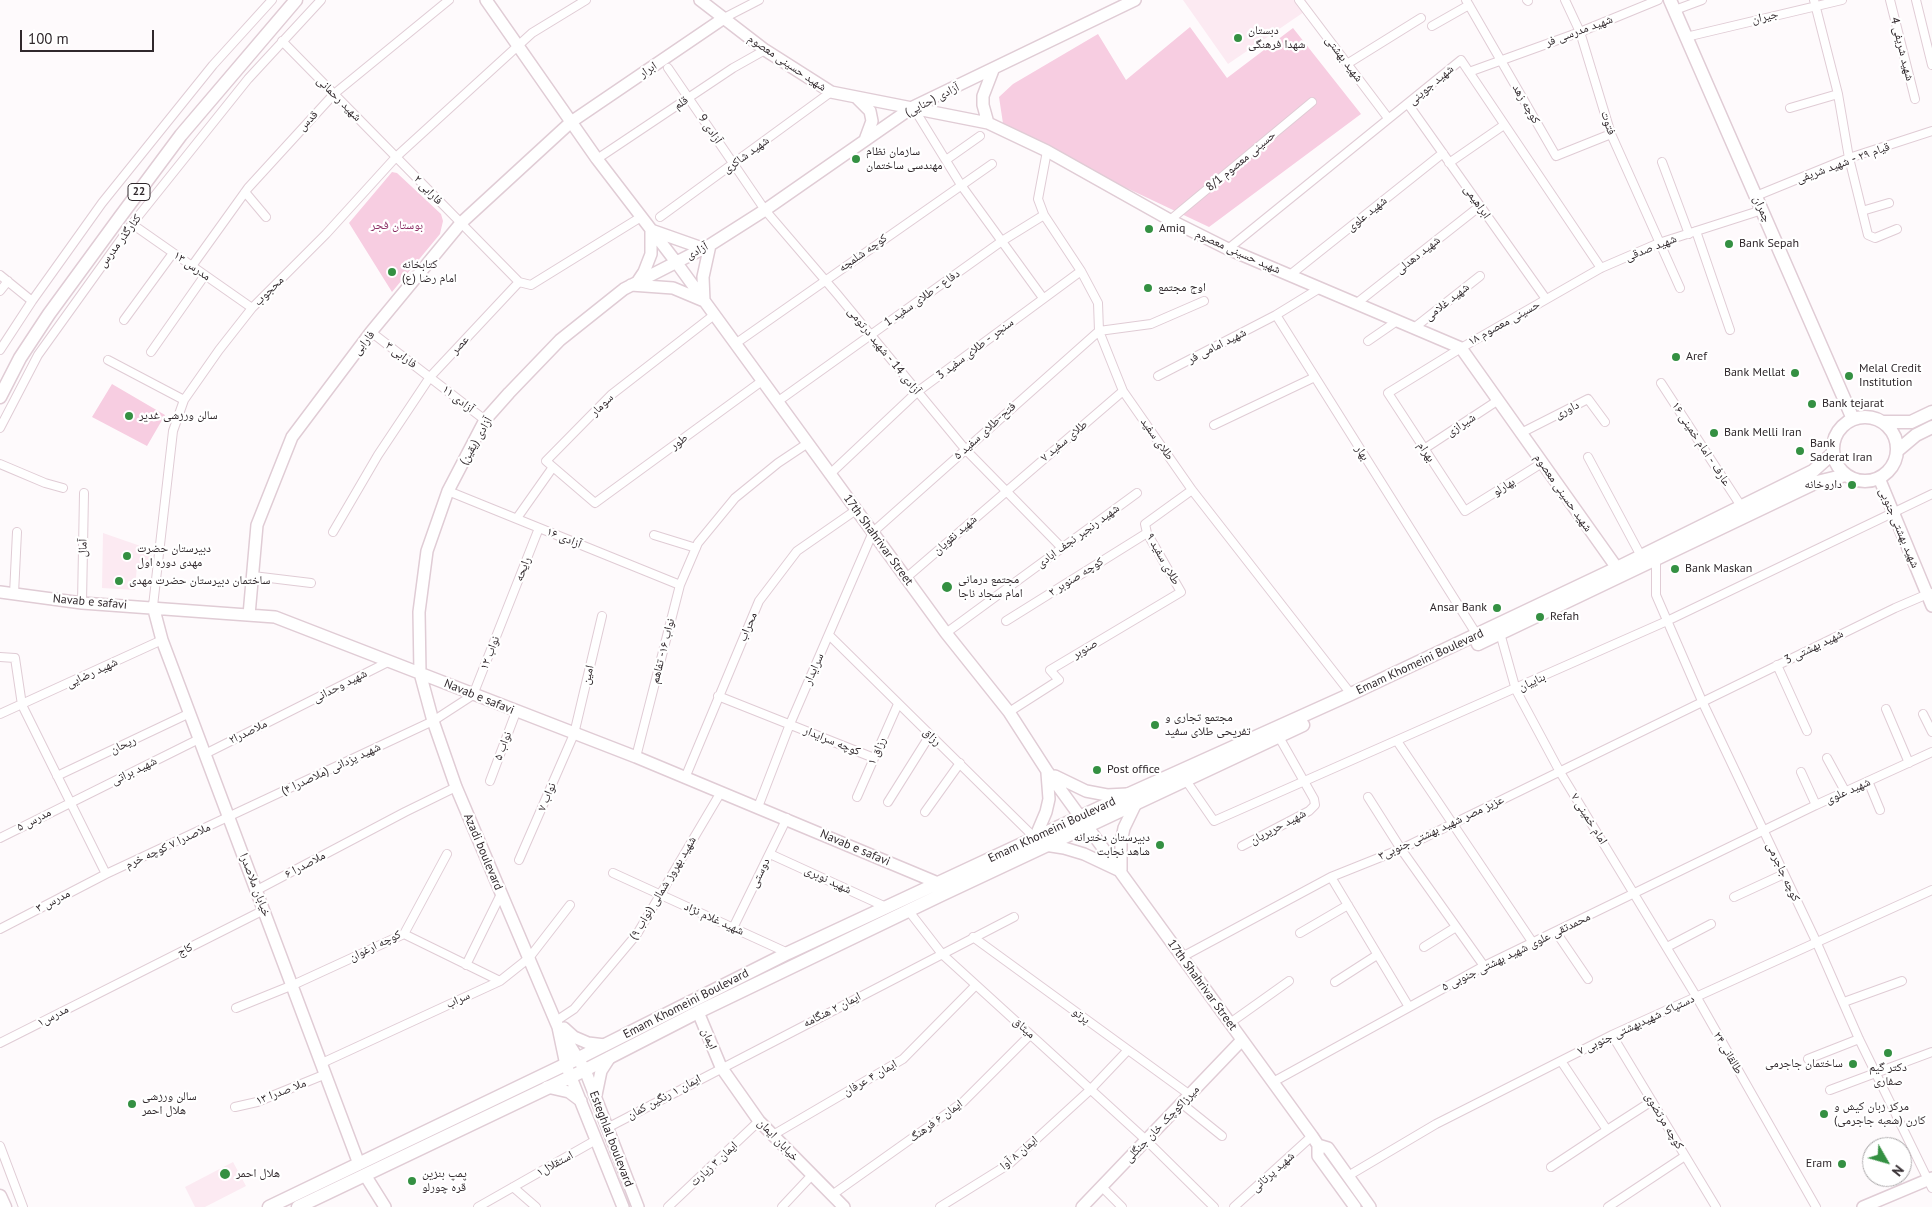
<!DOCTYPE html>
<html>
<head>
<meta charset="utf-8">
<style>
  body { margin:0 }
  #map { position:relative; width:1932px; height:1207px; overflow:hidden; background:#fefafc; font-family:"PT Sans",sans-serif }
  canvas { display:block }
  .north { position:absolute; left:1862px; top:1137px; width:50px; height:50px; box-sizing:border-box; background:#fff; border:1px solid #aca9ab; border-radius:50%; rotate:128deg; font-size:14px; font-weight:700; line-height:20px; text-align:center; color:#30282c }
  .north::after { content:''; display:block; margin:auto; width:18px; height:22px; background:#349042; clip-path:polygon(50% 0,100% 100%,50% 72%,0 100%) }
  .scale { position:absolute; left:20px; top:30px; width:134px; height:22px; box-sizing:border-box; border:2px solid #30282c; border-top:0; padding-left:6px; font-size:15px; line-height:18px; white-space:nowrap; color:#30282c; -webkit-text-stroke:4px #fff; paint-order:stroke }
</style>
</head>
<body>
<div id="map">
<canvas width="1932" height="1207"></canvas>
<div class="north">N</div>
<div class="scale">100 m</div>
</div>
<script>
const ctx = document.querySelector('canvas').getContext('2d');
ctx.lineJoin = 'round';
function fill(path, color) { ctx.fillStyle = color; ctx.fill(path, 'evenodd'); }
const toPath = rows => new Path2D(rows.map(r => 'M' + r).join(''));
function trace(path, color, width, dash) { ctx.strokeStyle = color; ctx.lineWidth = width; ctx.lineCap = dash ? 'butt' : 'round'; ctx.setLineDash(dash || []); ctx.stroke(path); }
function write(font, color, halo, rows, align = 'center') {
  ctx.font = font + ' "PT Sans","Noto Naskh Arabic",sans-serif'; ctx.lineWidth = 4.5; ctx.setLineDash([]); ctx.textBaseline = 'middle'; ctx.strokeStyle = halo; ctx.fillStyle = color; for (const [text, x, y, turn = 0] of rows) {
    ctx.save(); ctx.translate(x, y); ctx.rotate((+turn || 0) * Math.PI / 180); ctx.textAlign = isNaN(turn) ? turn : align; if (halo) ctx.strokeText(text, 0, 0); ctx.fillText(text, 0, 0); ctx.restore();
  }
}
const built = toPath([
  [1183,0,1295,0,1304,12,1228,64],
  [103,533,152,550,151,567,137,565,135,590,102,588],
  [233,1162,246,1186,205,1207,195,1207,185,1187]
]);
const green = toPath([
  [1190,27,1227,78,1293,28,1361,114,1209,227,1004,130,999,97,1013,84,1098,34,1126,80],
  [392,172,397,173,441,214,443,221,440,234,392,292,349,223],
  [112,384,165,415,147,446,92,417]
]);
const street = toPath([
  [1299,0,1388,118],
  [1466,0,1556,156,1611,134],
  [1527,0,1528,1],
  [1565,0,1580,32,1611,134,1680,288],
  [1814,0,1838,94,1849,158,1868,235,1875,238,1897,229],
  [1890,0,1915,99],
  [1916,0,1932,65],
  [1675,10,1702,0],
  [724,18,759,0],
  [1432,26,1469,5],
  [1686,37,1842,0],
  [282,41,519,282],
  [1347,64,1421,18],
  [668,68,765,210,837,294,965,449,1062,548],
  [1469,72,1580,32,1658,0],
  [1408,104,1546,299],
  [913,107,961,185,1043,298],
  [1790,108,1838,94],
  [1047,151,1038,199,1044,215,1081,271,1098,303,1099,331,1123,391,1192,490,1351,694],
  [597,159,733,68,765,50],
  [946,160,980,136],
  [1662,162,1689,234],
  [1449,163,1504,125],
  [245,192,266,217],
  [1756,196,1849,158,1932,131],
  [1862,211,1889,203],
  [660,217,831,92],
  [1170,220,1312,102],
  [132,224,252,308],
  [1696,231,1730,330],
  [1228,249,1461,60,1601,268],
  [192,266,248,188,334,94,449,0],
  [0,275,32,301],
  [1290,275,1443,153],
  [519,282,531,285,641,217],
  [1320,288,1276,315,1477,635],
  [0,291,8,281],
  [1357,303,1480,206],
  [714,315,611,395,546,461,595,503,762,381],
  [124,320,173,253],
  [1414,328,1480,276],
  [371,332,485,420],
  [1368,341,1397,321],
  [735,344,992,164],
  [0,350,32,301,102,203,213,65,272,0],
  [151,352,205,275],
  [108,360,184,400],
  [1158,376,1276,315],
  [1661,383,1741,506],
  [777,402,1002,241,1044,215],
  [1214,425,1315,377],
  [0,428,38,355,132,224,248,79,321,0],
  [1521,433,1588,399,1605,422],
  [1424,449,1497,401],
  [1588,457,1641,556],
  [1542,463,1465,511,1388,393,1461,348,1601,268,1659,243,1762,210],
  [0,464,45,483,63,488],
  [830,474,917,392,1081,271],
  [448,491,680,585],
  [517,518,553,467],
  [333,532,378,455,430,377,519,282],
  [654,535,696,548],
  [1656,559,1656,595,1702,701,1816,941,1859,1039,1932,1188],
  [253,576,311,583],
  [906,578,1123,391],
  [14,594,17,532],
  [82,603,84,493],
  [153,606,173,431,184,400,219,350,252,308,326,234,396,157,532,33,586,0],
  [1006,621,1147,533],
  [946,633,1137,493],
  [1500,633,1516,690,1560,772,1696,996,1816,1207],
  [829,635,1035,838],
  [0,657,15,658,22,705,106,874],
  [1777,665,1807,731],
  [718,696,874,758],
  [1886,709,1909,763],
  [1009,712,1059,680,1050,670,1181,592,1147,533,1145,524,1192,490],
  [0,714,162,640],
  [1923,714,1932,732],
  [1397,741,1533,943],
  [205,754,390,661],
  [636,757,680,585,698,543,735,498,778,463,808,443],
  [1827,758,1845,791],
  [1801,772,1816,805],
  [57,776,190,713],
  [685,778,759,601,797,551,856,510],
  [1185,779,1214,821,1667,621,1932,494],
  [490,781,516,712],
  [1868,781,1880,810],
  [857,797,898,704],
  [1368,797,1401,849,1484,966],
  [888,802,930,735],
  [758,807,790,724,873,532,1099,331,1151,324,1204,301],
  [925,812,960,763],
  [0,838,199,739],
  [1242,846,1309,811,1315,805,1314,799,1279,737],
  [770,854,886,907],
  [519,860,574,734,602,616],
  [613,873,788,953],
  [1331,877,1409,1007],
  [257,890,405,812,456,787],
  [1734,897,1784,874],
  [908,910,942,954,1146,1140,1214,1207],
  [733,928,787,818],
  [0,929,106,874,433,721,473,695,539,528],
  [1556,932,1588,979],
  [1300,933,1348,905],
  [404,934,500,981],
  [973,937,1190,1095],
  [1424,947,1456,927],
  [1667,947,1711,924],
  [1182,957,1331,877,1401,849,1895,608,1930,593],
  [466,965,501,894],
  [1335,982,1377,955],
  [1844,1002,1902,981],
  [236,1008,293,985,404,934,447,854],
  [556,1021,574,1009,637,934,721,792],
  [1230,1023,1289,981],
  [1612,1035,1716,1207],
  [0,1043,264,910],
  [1808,1059,1859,1039],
  [1561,1061,1607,1130,1652,1101],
  [322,1063,500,981,529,958,570,905],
  [1273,1082,1484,966,1816,805,1932,752],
  [1830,1090,1932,1052],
  [1181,1103,1222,1136],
  [235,1107,257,1102,326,1074],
  [607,1128,1014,917],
  [773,1135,903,1059,976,985],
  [0,1146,23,1207],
  [1551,1167,1607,1130],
  [1348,1176,1436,1124,1612,1035,1932,890],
  [513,1187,536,1207],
  [1102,1187,1122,1207],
  [832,1195,963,1102,1030,1035],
  [478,1207,596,1140],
  [668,1207,759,1121],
  [782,1207,812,1175],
  [940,1207,1009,1164,1090,1090,1128,1050],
  [1234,1207,1312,1136],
  [1608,1207,1685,1156]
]);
const secondary = toPath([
  [486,0,597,159,676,262,946,633,1009,712,1047,771,1312,1136,1318,1145,1328,1148,1370,1207],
  [700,0,765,50,831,92,988,123,1047,151,1170,220,1228,249,1461,348,1617,568],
  [857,98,870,111,872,121,865,140],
  [988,123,983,105,983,96,993,70],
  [638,281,644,272,651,254,651,230,702,248],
  [631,285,673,288,704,301,703,277,710,245],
  [1879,478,1932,606],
  [0,592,82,603,275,617,636,757,938,883],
  [153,606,162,640,359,1164],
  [249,615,257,525,292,437,371,332,461,223,571,122,724,18],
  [1055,776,1086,791,1107,795,1127,794],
  [1035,838,1046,812,1049,799,1047,773],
  [1045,845,1064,848,1084,854,1118,870],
  [1121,870,1121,843,1124,828,1137,801],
  [698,1012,721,1067,759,1121,844,1207],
  [564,1028,574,1037,588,1043,605,1045],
  [562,1033,585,1070,638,1207],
  [547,1087,569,1092,581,1101],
  [596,1095,601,1071,610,1057],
  [1318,1145,1318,1156,1355,1207],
  [365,1175,385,1207],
  [623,1207,566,1065,558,1027,456,787,433,721,420,673,419,612,427,551,448,491,485,420,509,393,560,340,624,289,710,245,765,210,913,107,1135,0],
  [1082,1207,1242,1040],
  [1863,1207,1932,1178]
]);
const primary = toPath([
  [1670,0,1853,419],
  [0,397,20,358,49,314,120,217,181,135,296,0],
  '1833 449a32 32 0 1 1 64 0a32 32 0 1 1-64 0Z',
  [1883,422,1911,422,1932,412],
  [1897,451,1916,435,1932,427],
  [1478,644,1817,482,1846,475],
  [0,1196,5,1207],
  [269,1207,579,1058,788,953,1129,794,1351,694,1617,568,1813,471,1833,453],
  [298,1207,585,1070,698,1012,941,895,1303,725]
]);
const markers = [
  [1238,38,5,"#349042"],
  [856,159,5,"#349042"],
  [1149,229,5,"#349042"],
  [1729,244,5,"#349042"],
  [392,272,5,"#349042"],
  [1148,288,5,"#349042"],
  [1676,357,5,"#349042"],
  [1795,373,5,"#349042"],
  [1849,376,5,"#349042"],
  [1812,404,5,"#349042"],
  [129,416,5,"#349042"],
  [1714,433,5,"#349042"],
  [1800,451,5,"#349042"],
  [1852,485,5,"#349042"],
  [127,556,5,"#349042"],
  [1675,569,5,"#349042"],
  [119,581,5,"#349042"],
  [947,587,6,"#349042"],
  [1497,608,5,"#349042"],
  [1540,617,5,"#349042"],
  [1155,725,5,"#349042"],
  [1097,770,5,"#349042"],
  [1160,845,5,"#349042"],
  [1888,1053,5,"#349042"],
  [1853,1064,5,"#349042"],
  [132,1104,5,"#349042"],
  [1824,1114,5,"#349042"],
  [1842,1164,5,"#349042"],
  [225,1174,6,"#349042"],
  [412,1181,5,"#349042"]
];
const shields = [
  [139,192,22]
];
const shieldNames = [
  ["22",139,192]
];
const streetNames = [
  ["جیران",1765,17,-13],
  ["شهید مدرسی فر",1579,31,-20],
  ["شهید شریفی 4",1902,49,76],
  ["شهید بهشتی",1344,59,53],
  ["شهید حسینی معصوم",787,63,34],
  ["ابرار",648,70,-34],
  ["شهید جوینی",1431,85,-40],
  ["شهید رحمانی",339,99,45],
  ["آزادی (حنایی)",932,100,-27],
  ["قلم",681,103,-34],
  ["کوچه زهد",1526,104,60],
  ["قدس",308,121,-46],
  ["فتوت",1608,123,72],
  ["آزادی 9",710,129,56],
  ["شهید شاکری",746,155,-36],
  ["حسینی معصوم 8/1",1241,161,-40],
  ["قیام ۲۹ - شهید شریفی",1843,163,-20],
  ["فارابی ۲",428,190,46],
  ["ابراهیمی",1477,202,55],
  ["چمران",1762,209,66],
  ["شهید علوی",1367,214,-39],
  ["کنارگذر مدرس",120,241,-53],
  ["شهید صدقی",1651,248,-21],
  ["آزادی",697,251,-28],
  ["شهید حسینی معصوم",1238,252,24],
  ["کوچه شلمچه",863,253,-35],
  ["شهید دهدلی",1418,255,-38],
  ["مدرس ۱۳",192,266,35],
  ["محجوب",269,291,-45],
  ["دفاع - طلای سفید 1",922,298,-35],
  ["شهید غلامی",1447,302,-38],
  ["حسینی معصوم ۱۸",1504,323,-29],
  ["فارابی",364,343,-52],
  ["عصر",460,345,-47],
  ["شهید امامی فر",1217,346,-27],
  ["سنجر - طلای سفید 3",975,349,-37],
  ["آزادی 14 - شهید درتومی",884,351,51],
  ["فارابی ۳",401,355,37],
  ["آزادی ۱۱",458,399,38],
  ["سومار",602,405,-44],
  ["داوری",1567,410,-27],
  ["شیرازی",1461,425,-33],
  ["فتح-طلای سفید ۵",985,431,-42],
  ["طلای سفید",1157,439,55],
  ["آزادی (یقین)",476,441,-60],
  ["طلای سفید ۷",1064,441,-40],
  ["طور",679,442,-36],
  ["عارف - امام خمینی ۱۶",1701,444,57],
  ["بهرام",1426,452,57],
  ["بهار",1362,453,58],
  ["بهارلو",1504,487,-32],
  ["شهید حسینی معصوم",1563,493,55],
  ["شهید بهشتی جنوبی",1899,528,67],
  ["شهید نقویان",955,535,-41],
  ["شهید رنجبر نجف ابادی",1078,536,-36],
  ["آزادی ۱۶",564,538,22],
  ["17th Shahrivar Street",878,540,54],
  ["آمال",83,548,-89],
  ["طلای سفید ۹",1163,559,61],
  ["رایحه",523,569,-69],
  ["کوچه صنوبر ۲",1076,577,-32],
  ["Navab e safavi",90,602,5],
  ["محراب",748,627,-67],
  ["شهید بهشتی 3",1814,647,-26],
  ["صنوبر",1085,649,-31],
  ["نواب ۱۶- تفاهم",663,651,-76],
  ["نواب ۱‍۲",490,653,-69],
  ["Emam Khomeini Boulevard",1420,662,-25],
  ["سرایدار",814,669,-66],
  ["شهید رضایی",92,673,-25],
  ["امین",588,675,-77],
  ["بناییان",1532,682,-24],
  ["شهید وحدانی",340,686,-27],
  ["Navab e safavi",479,697,22],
  ["ملاصدرا۲",248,732,-26],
  ["رزاق",932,737,44],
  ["کوچه سرایدار",832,741,22],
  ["ریحان",123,745,-25],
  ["نواب ۵",503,746,-69],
  ["رزاق ۱",877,751,-66],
  ["شهید یزدانی (ملاصدرا ۴)",331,769,-25],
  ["شهید براتی",134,771,-26],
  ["شهید علوی",1848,791,-24],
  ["نواب ۷",547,797,-67],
  ["امام خمینی ۷",1589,819,58],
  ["مدرس ۵",34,820,-27],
  ["شهید حریریان",1278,827,-28],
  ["عزیز مصر شهید بهشتی جنوبی۳",1441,828,-25],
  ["Emam Khomeini Boulevard",1052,830,-25],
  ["ملاصدرا ۷ کوچه خرم",168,846,-25],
  ["Navab e safavi",855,848,23],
  ["Azadi boulevard",483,852,67],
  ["ملاصدرا ۶",305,865,-28],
  ["کوچه جاجرمی",1783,872,65],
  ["دوستی",760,873,-64],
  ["شهید نوبری",828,880,25],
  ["خیابان ملاصدرا",255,885,69],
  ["شهید بهروز شمالی (نواب ۹)",663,888,-59],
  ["مدرس ۳",53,901,-27],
  ["شهید غلام نژاد",714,919,24],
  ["کوچه ارغوان",375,946,-26],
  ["کاج",185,950,-27],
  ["محمدتقی علوی شهید بهشتی جنوبی ۵",1516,952,-26],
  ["17th Shahrivar Street",1202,985,54],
  ["سراب",458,1000,-25],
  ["Emam Khomeini Boulevard",686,1004,-27],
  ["ایمان ۲ هنگامه",832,1010,-27],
  ["مدرس۱",53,1016,-27],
  ["پرتو",1081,1016,36],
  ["دستپاک شهیدبهشتی جنوبی ۷",1636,1025,-25],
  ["میثاق",1024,1028,42],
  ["ایمان",709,1039,67],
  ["طالقانی ۲۴",1728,1053,60],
  ["ایمان ۴ عرفان",870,1078,-30],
  ["۱۳ ملا صدرا",281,1092,-21],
  ["ایمان ۱ رنگین کمان",664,1097,-28],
  ["ایمان ۶ فرهنگ",936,1121,-36],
  ["کوچه مرتضوی",1664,1121,59],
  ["میرزاکوچک خان جنگلی",1162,1124,-46],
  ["Esteghlal boulevard",611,1139,69],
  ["خیابان ایمان",778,1140,46],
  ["ایمان ۸ آوا",1019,1153,-40],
  ["استقلال۱",555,1164,-29],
  ["ایمان ۳ زیارت",714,1164,-43],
  ["شهید پرتانی",1273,1172,-42]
];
const poiNames = [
  ["دبستان",1248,31],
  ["شهدا فرهنگی",1248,45],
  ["سازمان نظام",866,152],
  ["مهندسی ساختمان",866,166],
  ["Amiq",1159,229],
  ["Bank Sepah",1739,244],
  ["کتابخانه",402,265],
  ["امام رضا (ع)",402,279],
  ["اوج مجتمع",1158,288],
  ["Aref",1686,357],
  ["Melal Credit",1859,369],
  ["Institution",1859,383],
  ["Bank Mellat",1785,373,"right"],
  ["Bank tejarat",1822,404],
  ["سالن ورزشی غدیر",139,416],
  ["Bank Melli Iran",1724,433],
  ["Bank",1810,444],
  ["Saderat Iran",1810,458],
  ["داروخانه",1842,485,"right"],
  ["دبیرستان حضرت",137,549],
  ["مهدی دوره اول",137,563],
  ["Bank Maskan",1685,569],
  ["مجتمع درمانی",958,580],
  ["امام سجاد ناجا",958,594],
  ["ساختمان دبیرستان حضرت مهدی",129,581],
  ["Ansar Bank",1487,608,"right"],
  ["Refah",1550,617],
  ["مجتمع تجاری و",1165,718],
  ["تفریحی طلای سفید",1165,732],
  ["Post office",1107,770],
  ["دبیرستان دخترانه",1150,838,"right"],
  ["شاهد نجابت",1150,852,"right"],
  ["ساختمان جاجرمی",1843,1064,"right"],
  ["دکتر گیم",1888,1068,"center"],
  ["صفاری",1888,1082,"center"],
  ["سالن ورزشی",142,1097],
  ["هلال احمر",142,1111],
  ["مرکز زبان کیش و",1834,1107],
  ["کارن (شعبه جاجرمی)",1834,1121],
  ["Eram",1832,1164,"right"],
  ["هلال احمر",236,1174],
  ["پمپ بنزین",422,1174],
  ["قره چورلو",422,1188]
];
const parkNames = [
  ["بوستان فجر",397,226]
];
fill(built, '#fceaf2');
fill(green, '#f7cde1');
trace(street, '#e0ccd5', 10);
trace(secondary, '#e0ccd5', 14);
trace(primary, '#e0ccd5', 15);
trace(street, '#fff', 8);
trace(secondary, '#fff', 11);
trace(primary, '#fff', 12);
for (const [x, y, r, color] of markers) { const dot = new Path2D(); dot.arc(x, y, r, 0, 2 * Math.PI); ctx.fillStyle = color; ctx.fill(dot); trace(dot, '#fff', 2); }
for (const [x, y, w] of shields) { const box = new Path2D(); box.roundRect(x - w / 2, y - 8.5, w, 17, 4); ctx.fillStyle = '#fff'; ctx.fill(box); trace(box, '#30282c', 1); }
write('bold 11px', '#30282c', null, shieldNames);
write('12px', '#30282c', '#fff', streetNames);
write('12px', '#30282c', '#fff', poiNames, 'left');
write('12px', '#8a2c62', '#fff', parkNames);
</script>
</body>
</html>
